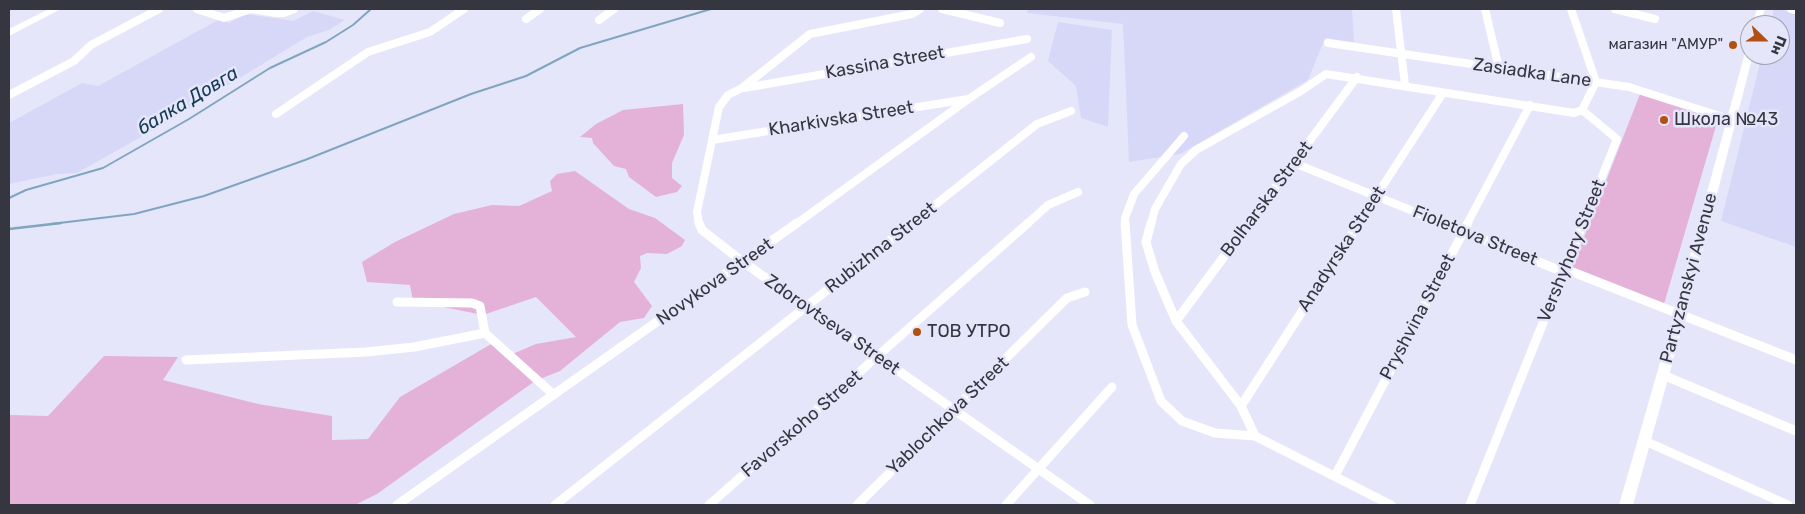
<!DOCTYPE html>
<html>
<head>
<meta charset="utf-8">
<style>
  body { margin:0 }
  #map { position:relative; width:1805px; height:514px; overflow:hidden; background:#e6e6fb; font-family:Rubik,sans-serif }
  canvas { display:block }
  .frame { position:absolute; inset:0; border:10px solid #363640; pointer-events:none }
  .north { position:absolute; left:1740px; top:15px; width:50px; height:50px; box-sizing:border-box; background:#e6e6fb; border:1px solid #a0a0b0; border-radius:50%; rotate:112deg; font-size:14px; font-weight:700; line-height:20px; text-align:center; color:#363640 }
  .north::after { content:''; display:block; margin:auto; width:18px; height:22px; background:#b15010; clip-path:polygon(50% 0,100% 100%,50% 72%,0 100%) }
</style>
</head>
<body>
<div id="map">
<canvas width="1805" height="514"></canvas>
<div class="frame"></div>
<div class="north">Пн</div>
</div>
<script>
const ctx = document.querySelector('canvas').getContext('2d');
ctx.lineJoin = 'round';
function fill(path, color) { ctx.fillStyle = color; ctx.fill(path, 'evenodd'); }
const toPath = rows => new Path2D(rows.map(r => 'M' + r).join(''));
function trace(path, color, width, dash) { ctx.strokeStyle = color; ctx.lineWidth = width; ctx.lineCap = dash ? 'butt' : 'round'; ctx.setLineDash(dash || []); ctx.stroke(path); }
function write(font, color, halo, rows, align = 'center') {
  ctx.font = font + ' Rubik,sans-serif'; ctx.lineWidth = 5; ctx.setLineDash([]); ctx.textBaseline = 'middle'; ctx.strokeStyle = halo; ctx.fillStyle = color; for (const [text, x, y, turn = 0] of rows) {
    ctx.save(); ctx.translate(x, y); ctx.rotate((+turn || 0) * Math.PI / 180); ctx.textAlign = isNaN(turn) ? turn : align; if (halo) ctx.strokeText(text, 0, 0); ctx.fillText(text, 0, 0); ctx.restore();
  }
}
const built = toPath([
  [1028,9,1352,9,1354,42,1325,38,1308,80,1180,154,1129,162,1123,24,1027,13],
  [1774,9,1796,12,1796,247,1721,221,1762,55,1780,55,1780,25,1770,25],
  [313,11,345,20,329,30,307,37,164,124,77,173,57,174,9,184,9,123,82,83,98,86,220,19,229,23,246,14,293,21],
  [1058,22,1112,30,1108,127,1081,118,1076,86,1048,61]
]);
const green = toPath([
  [1640,94,1718,119,1664,304,1572,268],
  [683,104,684,135,672,163,672,178,682,186,677,192,656,197,629,177,626,169,614,166,593,143,592,138,580,137,596,124,623,110],
  [575,171,629,209,655,218,685,240,682,246,667,254,647,253,640,256,641,268,634,282,652,306,644,318,620,322,560,371,535,381,377,494,355,505,9,505,9,415,48,416,104,356,178,357,163,380,258,404,332,416,332,440,368,439,400,397,493,343,510,355,536,344,576,337,536,297,483,315,413,301,410,285,367,282,362,262,395,242,454,214,492,205,519,206,552,191,550,181,557,174]
]);
const streamFar1 = toPath([
  [9,198,26,190,103,168,189,119,270,68,326,42,353,25,371,9],
  [51,224,134,214,204,196,305,160,471,94,526,76,580,48,711,9]
]);
const stream = toPath([
  [9,229,61,223]
]);
const minorFar1 = toPath([
  [197,9,224,18,251,9],
  [252,9,276,13,284,13,294,9],
  [942,9,1000,23],
  [1396,9,1405,85],
  [1485,9,1499,68],
  [1571,9,1596,82,1582,110,1617,139,1583,224],
  [1615,9,1655,19],
  [1791,9,1796,10],
  [526,19,540,9],
  [599,20,614,9],
  [1328,43,1629,87,1732,120],
  [744,88,1027,39],
  [9,95,74,61,91,45,159,9],
  [276,114,368,52,430,32,464,9],
  [712,140,968,99],
  [1294,163,1445,224],
  [699,224,697,212,719,107,728,95,742,88,810,34,912,14,920,9],
  [796,224,970,98,1031,57],
  [911,224,1037,124,1071,111],
  [1027,224,1048,205,1078,192],
  [1125,224,1125,218,1134,194,1184,136],
  [1151,224,1155,209,1181,164,1196,150,1301,91,1326,74,1574,113,1582,110],
  [1248,224,1357,77],
  [1358,224,1443,93],
  [1467,224,1530,105]
]);
const minor = toPath([
  [699,223,702,230,743,262,1090,505],
  [1125,223,1132,325,1161,401,1182,421,1215,433,1255,436],
  [1151,223,1146,242,1155,272,1176,321,1241,406,1255,436,1391,505],
  [1442,223,1556,269,1565,269,1796,360],
  [397,302,472,303,480,306,485,333,554,395],
  [1176,321,1249,223],
  [186,360,366,352,414,347,485,333],
  [1663,375,1796,431],
  [1241,406,1359,223],
  [1645,441,1788,505],
  [1335,476,1468,223],
  [397,505,797,223],
  [555,505,912,223],
  [709,505,1028,223],
  [857,505,1067,298,1085,292],
  [1006,505,1112,387],
  [1470,505,1583,223]
]);
const tertiary = toPath([
  [1757,9,1765,9,1760,25,1752,25,1757,9],
  [1750,46,1750,55,1753,55,1686,314,1633,505,1619,505,1674,314,1746,49,1750,46]
]);
const secondary = toPath([
  [49,9,61,9,9,36,9,29,49,9]
]);
const markers = [
  [1733,45,5,"#b15010"],
  [1664,120,5,"#b15010"],
  [917,332,5,"#b15010"]
];
const farPoinames = [
  ["магазин \"АМУР\"",1723,45]
];
const streetNames = [
  ["Kassina Street",885,63,-10],
  ["Zasiadka Lane",1532,73,8],
  ["Kharkivska Street",841,119,-9],
  ["Bolharska Street",1267,199,-53],
  ["Fioletova Street",1475,236,22],
  ["Rubizhna Street",881,248,-38],
  ["Anadyrska Street",1342,249,-57],
  ["Vershyhory Street",1572,251,-68],
  ["Partyzanskyi Avenue",1689,278,-75],
  ["Novykova Street",715,282,-35],
  ["Pryshvina Street",1418,317,-62],
  ["Zdorovtseva Street",832,325,35],
  ["Yablochkova Street",948,416,-44],
  ["Favorskoho Street",802,424,-41]
];
const poiNames = [
  ["Школа №43",1674,120],
  ["ТОВ УТРО",927,332]
];
const waterNames = [
  ["балка Довга",188,101,-31]
];
fill(built, '#d7d7f8');
fill(green, '#e4b2d9');
trace(streamFar1, '#80a5bf', 2);
trace(stream, '#80a5bf', 2.5);
trace(minorFar1, '#fff', 8);
trace(minor, '#fff', 9);
fill(tertiary, '#fff');
fill(secondary, '#fff');
for (const [x, y, r, color] of markers) { const dot = new Path2D(); dot.arc(x, y, r, 0, 2 * Math.PI); ctx.fillStyle = color; ctx.fill(dot); trace(dot, '#e6e6fb', 2); }
write('15px', '#363640', '#e6e6fb', farPoinames, 'right');
write('18px', '#363640', '#e6e6fb', streetNames);
write('18px', '#363640', '#e6e6fb', poiNames, 'left');
write('italic 19px', '#133b52', '#e6e6fb', waterNames);
</script>
</body>
</html>
